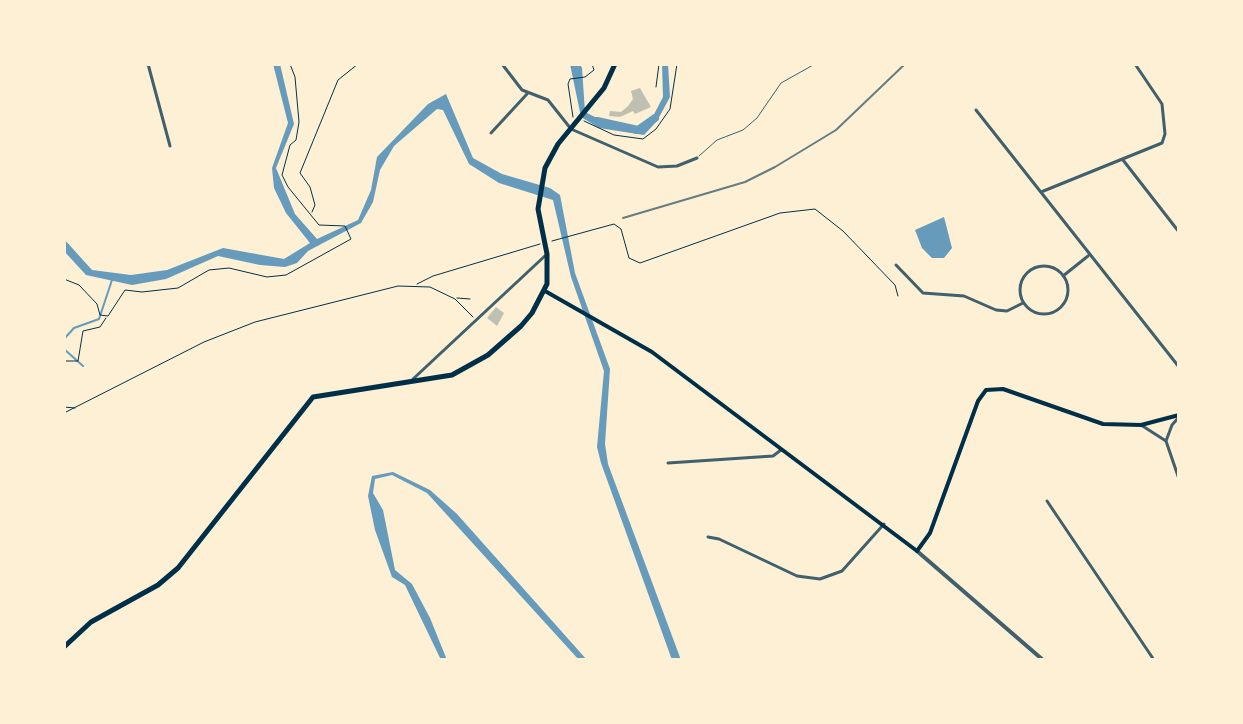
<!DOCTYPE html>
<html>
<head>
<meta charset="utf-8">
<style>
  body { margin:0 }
  #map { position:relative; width:1243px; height:724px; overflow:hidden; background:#fdf0d5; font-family:Quicksand,sans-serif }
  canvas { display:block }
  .frame { position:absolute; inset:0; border:66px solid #fdf0d5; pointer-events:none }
</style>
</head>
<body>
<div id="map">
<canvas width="1243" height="724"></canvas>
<div class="frame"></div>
</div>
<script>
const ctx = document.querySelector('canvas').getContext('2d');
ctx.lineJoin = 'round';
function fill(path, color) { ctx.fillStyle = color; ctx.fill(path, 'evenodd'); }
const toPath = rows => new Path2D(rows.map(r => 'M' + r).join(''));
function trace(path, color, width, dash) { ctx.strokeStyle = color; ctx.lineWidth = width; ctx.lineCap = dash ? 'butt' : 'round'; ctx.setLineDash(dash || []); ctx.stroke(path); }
const water = toPath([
  [273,64,280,64,294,124,276,168,295,214,317,239,358,220,371,190,377,157,428,104,446,94,473,158,502,174,550,188,560,195,575,273,610,369,605,444,608,464,681,660,672,660,601,463,597,447,604,371,571,277,553,200,499,183,469,164,443,110,437,109,394,146,380,170,373,202,361,223,308,251,297,263,285,267,260,265,218,256,166,279,132,285,86,275,64,251,64,239,92,270,131,275,167,270,223,248,284,259,310,243,286,213,274,188,272,168,288,123],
  [570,64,580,64,582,68,585,112,615,127,640,130,648,126,663,97,662,64,668,64,670,97,657,121,644,135,599,128,581,117],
  [944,217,952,248,944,258,932,258,922,248,915,230],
  [393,472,430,490,457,514,587,660,579,660,427,493,392,475,375,479,373,493,383,510,395,570,412,584,430,618,447,660,441,660,405,585,392,577,375,530,368,496,372,476]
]);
const stream = toPath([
  [64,339,74,328,99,319,112,280],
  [64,349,83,366]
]);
const river = toPath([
  [597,121,638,130,655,118]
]);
const building = toPath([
  [640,88,651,107,635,114,633,111,620,117,609,116,610,111,621,112,628,106,633,99,631,91],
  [496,307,504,313,497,326,487,318]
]);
const path = toPath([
  [656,87,659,64],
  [573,117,568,84,570,79,585,77,594,70,592,64],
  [584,121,614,135,643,139,656,129,670,109,677,64],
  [312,212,315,205,310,187,300,173,338,80,358,64],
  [552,241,614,224,621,229,629,258,640,263,780,213,815,209,843,231,895,285,898,296],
  [64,279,79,285,97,304,100,315,108,316,125,290,142,292,178,288,209,270,229,268,267,277,286,275,351,239,345,226,319,225,288,187,282,175,290,145,296,140,299,122,295,77,290,64],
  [417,284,433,276,540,244],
  [457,298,470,299],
  [64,361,78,361,83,331,100,327,106,318],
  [64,407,75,408],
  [64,413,204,342,255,322,398,286,430,287,455,299,473,317]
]);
const service = toPath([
  [699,156,717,140,743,130,757,118,781,83,815,64]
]);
const minor = toPath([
  [148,64,170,146],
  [502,64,522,90,548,100,571,129,658,167,677,166,697,158],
  [976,110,1179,367],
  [491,133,527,94],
  [1123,160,1179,232],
  [1041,192,1162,143,1165,134,1162,104,1135,64],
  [896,265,923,293,964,296,996,310,1007,311,1023,303],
  '1020 290a24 24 0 1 1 48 0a24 24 0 1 1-48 0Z',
  [1063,276,1088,256],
  [413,379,547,254],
  [1179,417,1172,425,1166,441,1179,479],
  [1141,425,1166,441],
  [668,463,773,456,781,450],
  [1047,501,1154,660],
  [708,537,719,539,797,576,820,579,842,571,884,524]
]);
const tertiary = toPath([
  [917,551,1043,660]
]);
const secondary = toPath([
  [545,291,652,352,917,551,930,533,978,401,986,390,1003,389,1103,424,1141,425,1179,415]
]);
const primary = toPath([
  [64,647,91,622,158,585,178,568,313,397,452,375,488,355,521,326,532,313,547,284,547,254,538,209,545,168,558,144,604,88,615,64]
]);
const rail = toPath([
  [623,218,745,182,775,167,836,130,905,64]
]);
fill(water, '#669bbc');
trace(stream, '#669bbc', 2);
trace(river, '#669bbc', 8);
fill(building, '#bec0b2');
trace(path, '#003049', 1);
trace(service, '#3f606c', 1);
trace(minor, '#3f606c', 3);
trace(tertiary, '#3f606c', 4);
trace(secondary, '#003049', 4);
trace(primary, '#003049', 5);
trace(rail, '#657d81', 2);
</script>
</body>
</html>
